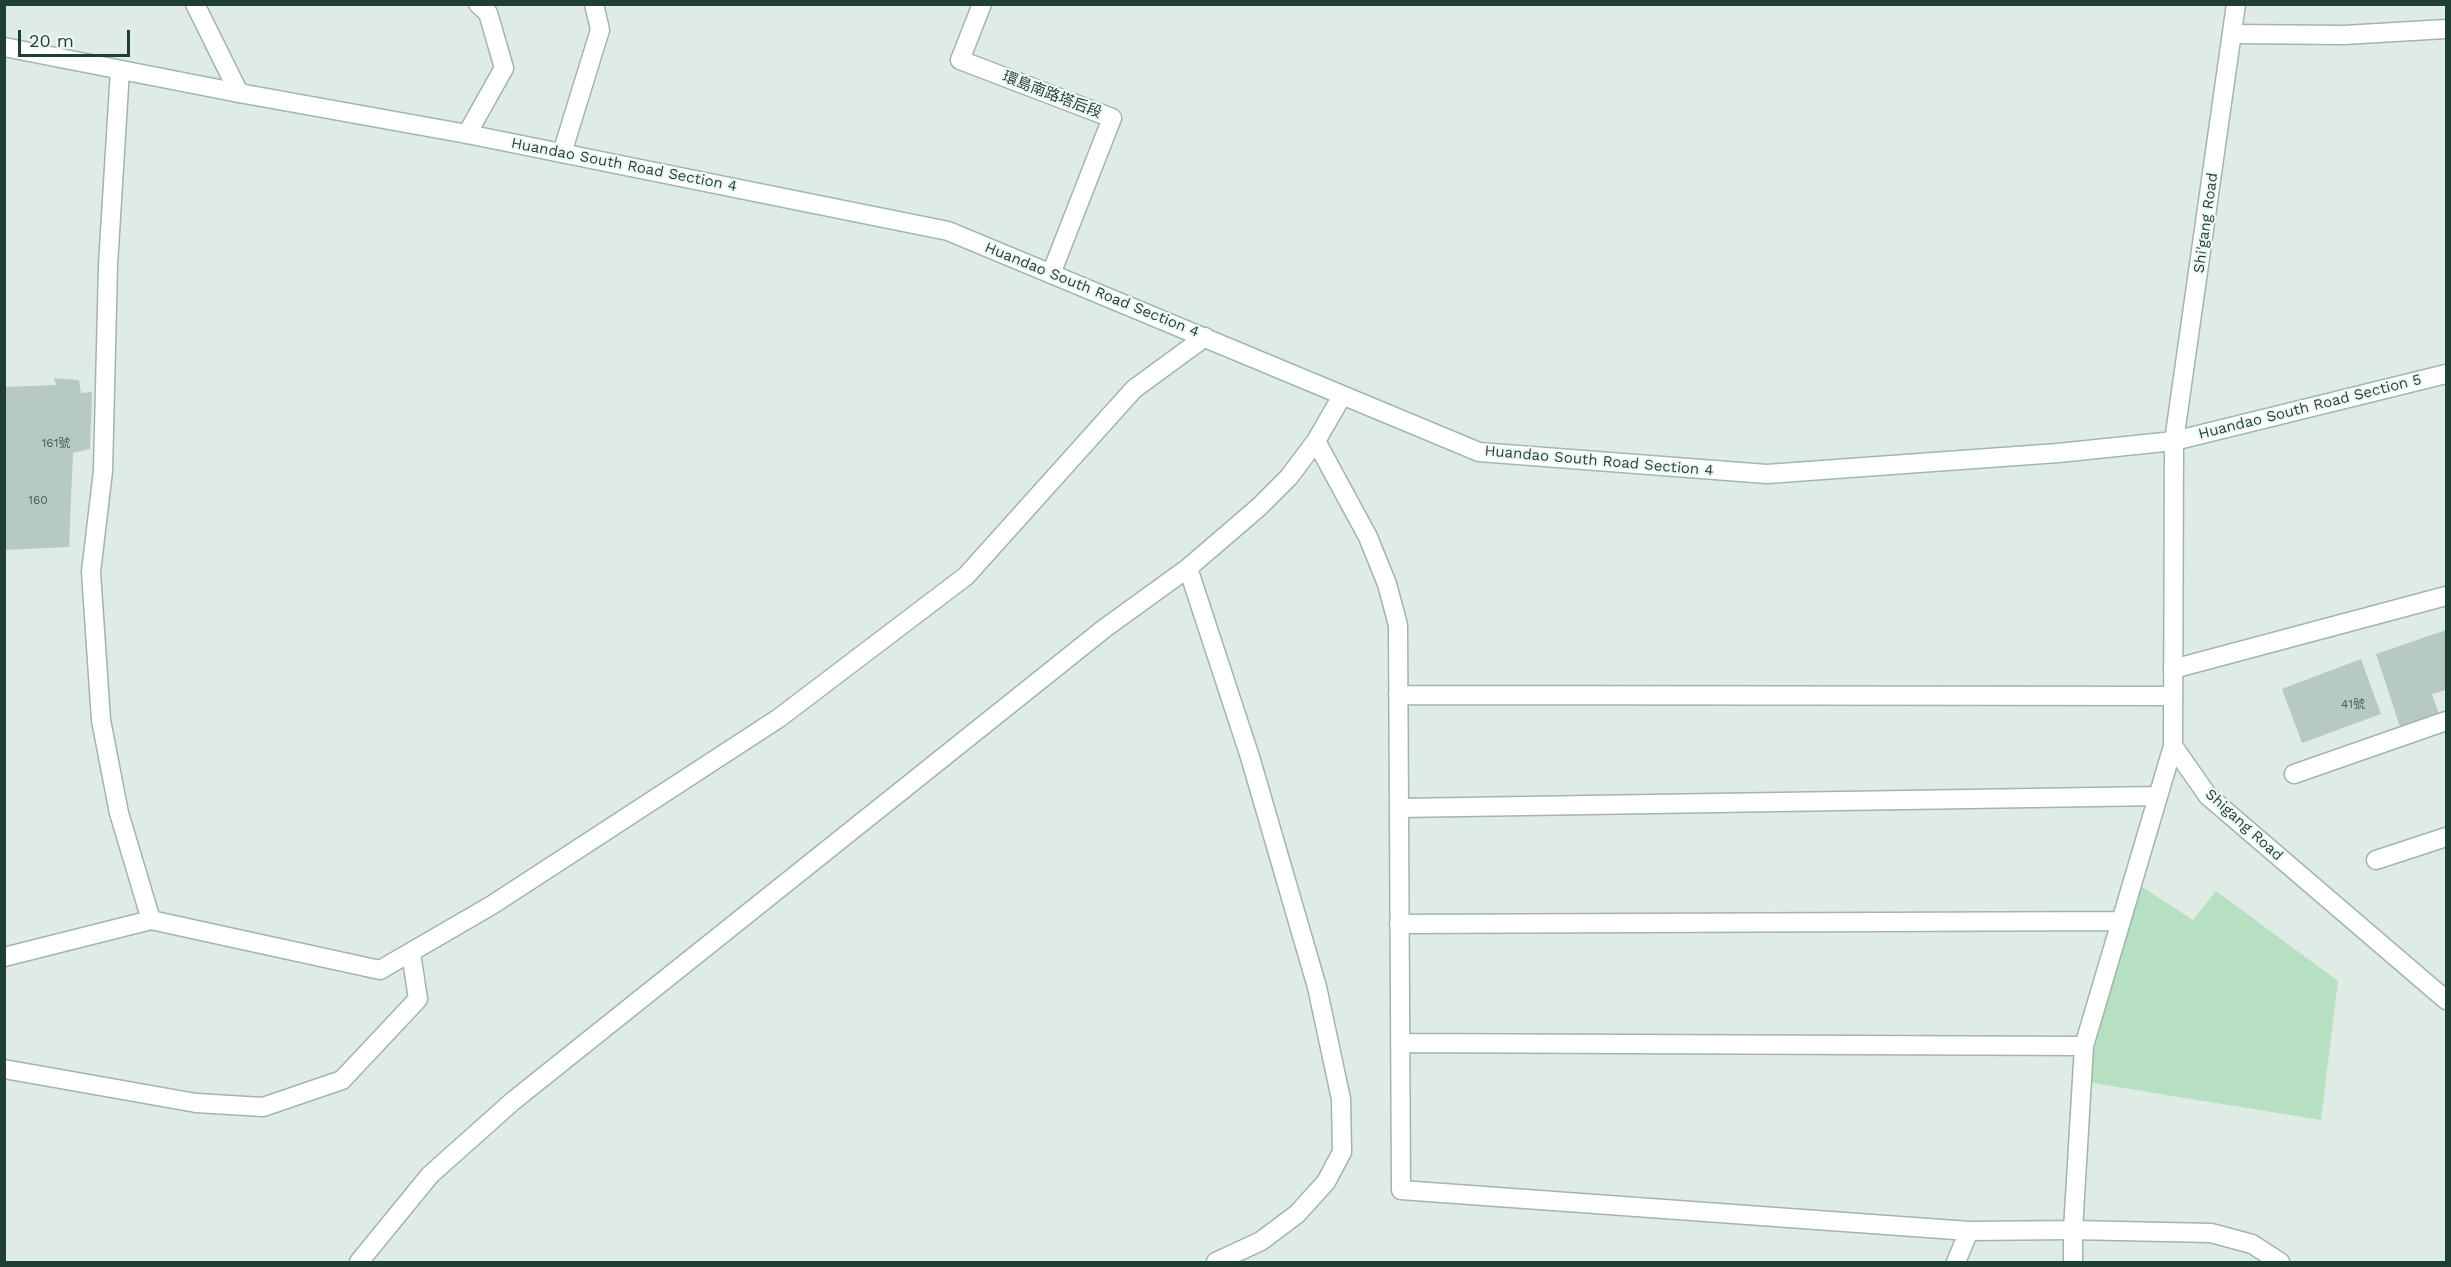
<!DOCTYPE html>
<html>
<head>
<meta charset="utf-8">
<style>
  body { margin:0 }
  #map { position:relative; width:2451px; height:1267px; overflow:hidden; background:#dfece6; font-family:"Work Sans",sans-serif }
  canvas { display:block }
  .frame { position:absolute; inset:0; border:6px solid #1f3e36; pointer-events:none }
  .scale { position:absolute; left:18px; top:30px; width:112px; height:27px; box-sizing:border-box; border:3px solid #1f3e36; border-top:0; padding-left:8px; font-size:18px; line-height:21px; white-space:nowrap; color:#1f3e36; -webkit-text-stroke:4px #f0f8f4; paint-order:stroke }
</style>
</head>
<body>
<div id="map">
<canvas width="2451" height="1267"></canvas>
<div class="frame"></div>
<div class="scale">20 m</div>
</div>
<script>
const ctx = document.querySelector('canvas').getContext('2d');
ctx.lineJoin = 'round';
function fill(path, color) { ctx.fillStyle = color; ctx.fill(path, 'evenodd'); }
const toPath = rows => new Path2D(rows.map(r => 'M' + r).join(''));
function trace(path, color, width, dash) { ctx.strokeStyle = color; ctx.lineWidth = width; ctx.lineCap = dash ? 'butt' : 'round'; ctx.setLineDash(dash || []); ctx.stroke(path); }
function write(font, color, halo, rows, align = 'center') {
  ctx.font = font + ' "Work Sans","Noto Sans TC",sans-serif'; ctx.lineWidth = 4.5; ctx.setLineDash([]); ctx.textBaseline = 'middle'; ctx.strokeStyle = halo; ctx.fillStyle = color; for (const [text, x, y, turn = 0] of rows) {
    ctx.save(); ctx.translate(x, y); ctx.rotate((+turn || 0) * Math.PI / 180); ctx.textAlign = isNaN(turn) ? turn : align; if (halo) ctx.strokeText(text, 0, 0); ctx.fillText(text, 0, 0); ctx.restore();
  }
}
const green = toPath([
  [2133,881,2193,920,2216,891,2338,981,2321,1120,2087,1082]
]);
const building = toPath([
  [54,378,79,380,81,393,92,392,90,449,73,453,69,547,4,550,4,387,56,385],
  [2446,630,2446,690,2432,694,2439,714,2400,727,2376,654],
  [2361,659,2381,714,2302,743,2282,689]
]);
const service = toPath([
  [2233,34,2344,35,2446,29],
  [120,70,108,265,103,471,91,572,101,720,119,813,151,920,380,970,492,905,779,718,966,576,1134,389,1205,337],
  [467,134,504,68,488,13,478,4],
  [4,957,151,920],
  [4,1069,196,1103,263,1107,342,1080,418,999,411,953],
  [2073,1262,2073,1230,2211,1233,2252,1244,2280,1262]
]);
const minor = toPath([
  [195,4,239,93],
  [982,4,960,60,1112,118,1051,274],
  [562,153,600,30,594,4],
  [1316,441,1368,537,1387,584,1398,625,1401,1190,1969,1231],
  [1188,568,1250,757,1317,987,1341,1099,1342,1152,1326,1182,1297,1214,1261,1241,1216,1262],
  [2173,669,2446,596],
  [1398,695,2173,696],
  [2294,774,2446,721],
  [1399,808,2158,796],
  [2376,860,2446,837],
  [1399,924,2121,921],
  [1400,1043,2084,1046],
  [359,1262,430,1175,513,1101,1105,628,1188,568,1259,507,1289,477,1316,441,1342,396],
  [1956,1262,1969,1231,2073,1230,2084,1046,2173,746]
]);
const tertiary = toPath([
  [2236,4,2174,441,2173,746,2208,796,2446,1000]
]);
const secondary = toPath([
  [4,47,239,93,467,134,948,231,1479,452,1767,474,2058,453,2174,441,2446,374]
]);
const numberNames = [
  ["161號",56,443],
  ["160",38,500],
  ["41號",2353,704]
];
const streetNames = [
  ["環島南路塔后段",1052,95,21],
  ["Huandao South Road Section 4",624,165,11],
  ["Shi'gang Road",2206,223,-82],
  ["Huandao South Road Section 4",1092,290,22],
  ["Huandao South Road Section 5",2310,407,-14],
  ["Huandao South Road Section 4",1599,461,5],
  ["Shigang Road",2244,825,42]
];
fill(green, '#b6e0c1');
fill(building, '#b7cac2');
trace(service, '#a2b4ae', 21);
trace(minor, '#a2b4ae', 21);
trace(tertiary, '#a2b4ae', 21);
trace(secondary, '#9db9af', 21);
trace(service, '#fff', 18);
trace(minor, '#fff', 18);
trace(tertiary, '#fff', 18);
trace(secondary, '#fff', 18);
write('12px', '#456159', null, numberNames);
write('15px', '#1f3e36', '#f0f8f4', streetNames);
</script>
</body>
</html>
